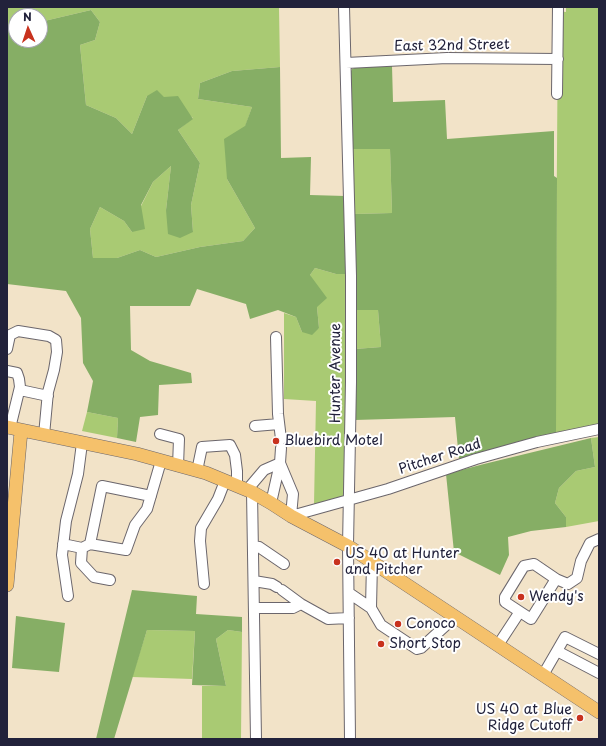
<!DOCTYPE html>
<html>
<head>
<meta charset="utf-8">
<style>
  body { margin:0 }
  #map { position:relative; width:606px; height:746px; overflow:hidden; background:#f2e3c8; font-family:"Playpen Sans",sans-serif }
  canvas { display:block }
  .frame { position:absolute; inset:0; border:8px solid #22223b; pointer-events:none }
  .north { position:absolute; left:8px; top:8px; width:40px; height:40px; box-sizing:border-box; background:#fff; border:1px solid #a7a7b1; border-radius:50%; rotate:357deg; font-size:11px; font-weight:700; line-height:16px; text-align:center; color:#22223b }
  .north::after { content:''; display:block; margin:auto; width:14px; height:18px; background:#c8321e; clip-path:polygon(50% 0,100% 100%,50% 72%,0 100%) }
</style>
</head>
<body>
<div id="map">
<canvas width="606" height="746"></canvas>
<div class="frame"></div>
<div class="north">N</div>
</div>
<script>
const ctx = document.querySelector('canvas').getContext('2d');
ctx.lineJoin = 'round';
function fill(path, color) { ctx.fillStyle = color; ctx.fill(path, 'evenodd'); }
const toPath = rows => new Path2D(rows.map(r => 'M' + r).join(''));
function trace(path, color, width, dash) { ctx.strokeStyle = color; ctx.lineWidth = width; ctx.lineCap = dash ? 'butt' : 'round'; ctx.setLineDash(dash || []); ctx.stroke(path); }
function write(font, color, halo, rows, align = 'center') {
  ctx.font = font + ' "Playpen Sans",sans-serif'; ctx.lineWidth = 4; ctx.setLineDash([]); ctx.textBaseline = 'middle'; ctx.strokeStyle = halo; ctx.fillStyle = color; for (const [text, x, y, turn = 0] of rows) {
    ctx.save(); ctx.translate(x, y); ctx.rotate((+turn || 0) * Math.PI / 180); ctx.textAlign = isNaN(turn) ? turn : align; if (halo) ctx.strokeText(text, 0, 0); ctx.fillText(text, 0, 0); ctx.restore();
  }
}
const green = toPath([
  [7,7,279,7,280,67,232,71,200,83,198,99,252,107,227,179,255,228,243,241,200,247,156,257,140,250,117,258,93,258,90,229,100,207,124,221,132,232,141,206,153,182,171,166,166,210,193,232,191,205,200,163,178,130,193,118,164,97,147,96,132,134,116,118,86,105,80,45,95,40,100,22,91,10,40,22,40,16,16,16,16,28,7,30],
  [566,7,599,7,599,429,555,438,558,11,566,12],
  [390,148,392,213,354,214,352,149],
  [315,268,336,274,346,274,345,487,345,495,341,498,314,504,316,401,284,399,284,313,296,317,302,332,319,328,317,307,310,275],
  [355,310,378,310,381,347,355,349],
  [87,412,118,418,117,438,82,431],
  [599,437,599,521,566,527,566,517,555,503,559,488,576,471,595,467,591,438],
  [147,630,195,631,192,679,132,677],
  [228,630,242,632,241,739,202,739,202,686,226,686,216,639]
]);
const forest = toPath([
  [91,10,100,22,95,40,80,45,86,105,116,118,132,134,147,96,157,90,164,97,178,96,193,119,178,130,200,163,191,205,193,232,180,238,168,234,166,210,171,166,153,182,141,205,145,229,132,232,124,221,100,207,90,229,93,258,117,258,140,250,156,257,200,247,243,241,255,228,227,179,224,139,245,126,252,107,198,99,200,83,232,71,280,67,281,158,311,157,310,195,345,196,346,274,336,274,315,268,310,275,327,298,317,307,319,328,312,335,302,332,296,317,278,310,250,319,246,304,197,289,190,306,130,306,131,350,150,361,191,373,192,383,159,385,158,415,140,417,136,442,117,438,118,418,87,412,93,381,83,363,81,318,66,291,7,284,7,30,16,28,16,40,40,40,40,22],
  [392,66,393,102,445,100,447,139,554,131,554,176,557,178,556,434,459,460,455,417,355,420,355,349,381,347,378,310,355,310,354,214,392,213,390,149,352,149,350,73,352,69,357,67],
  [591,438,595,467,576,471,559,488,555,503,566,517,566,527,531,531,508,537,509,555,500,575,454,552,446,474,484,464],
  [132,590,197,596,196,614,242,617,242,632,228,630,216,639,226,686,192,685,195,631,147,630,114,739,96,739],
  [16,616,65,623,59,672,12,668]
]);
const minor = toPath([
  [344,7,351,276,351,382,348,546,350,739],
  [346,63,447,58,558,59],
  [557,94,558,7],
  [276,337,278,414,281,439],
  [7,349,10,335,18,331,49,336,56,340,57,352,54,370,48,392,44,435],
  [7,371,17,373,19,379,20,387,10,428],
  [20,390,48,396],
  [255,426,279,424],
  [160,434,179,439,178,466],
  [197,471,202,447,230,445,235,455,237,471,237,486],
  [247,490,264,470,280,463,293,494,291,516,388,489,476,459,537,442,599,429],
  [252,492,256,739],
  [271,503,280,463,281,448],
  [63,544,82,548,90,544,126,550,135,525,147,509,161,461],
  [90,544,102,486,151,496],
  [253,546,259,547,284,564],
  [82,548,81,563,94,577,110,580],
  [534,564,556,579,531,619,505,602,505,597,524,566,534,564],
  [556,579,568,584,577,578,581,561,590,543,599,539],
  [254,581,272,584,277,587],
  [204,584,200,541,201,528,218,499,225,481],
  [282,590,301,604,328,619,349,618],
  [349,593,371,608,381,625,417,649,421,648,455,617],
  [68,596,62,555,66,521,78,474,82,443],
  [254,608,293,608,301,604],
  [371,608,372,562],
  [498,645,519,613],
  [557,651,599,673],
  [543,675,565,637,599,654]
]);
const major = toPath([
  [7,427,137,454,206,473,252,492,271,503,291,516,348,546,599,712],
  [7,585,21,431]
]);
const markers = [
  [276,441,4,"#c8321e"],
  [337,562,4,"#c8321e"],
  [521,597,4,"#c8321e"],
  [398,624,4,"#c8321e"],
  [381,644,4,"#c8321e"],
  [580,718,4,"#c8321e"]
];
const streetNames = [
  ["East 32nd Street",452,46,-1],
  ["Hunter Avenue",336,373,-90],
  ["Pitcher Road",440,457,-18]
];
const poiNames = [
  ["Bluebird Motel",284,441],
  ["US 40 at Hunter",345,554],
  ["and Pitcher",345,570],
  ["Wendy's",529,597],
  ["Conoco",406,624],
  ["Short Stop",389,644],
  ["US 40 at Blue",572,710,"right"],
  ["Ridge Cutoff",572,726,"right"]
];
fill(green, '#a9ca73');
fill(forest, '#86ae65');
trace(minor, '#6b666c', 12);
trace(major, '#6b666c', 14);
trace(minor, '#fff', 10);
trace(major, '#f5c16b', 13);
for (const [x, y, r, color] of markers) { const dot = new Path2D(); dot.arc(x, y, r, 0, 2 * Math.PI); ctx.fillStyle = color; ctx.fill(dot); trace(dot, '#fff', 1.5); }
write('14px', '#22223b', '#fff', streetNames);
write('14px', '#22223b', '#fff', poiNames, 'left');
</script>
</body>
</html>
